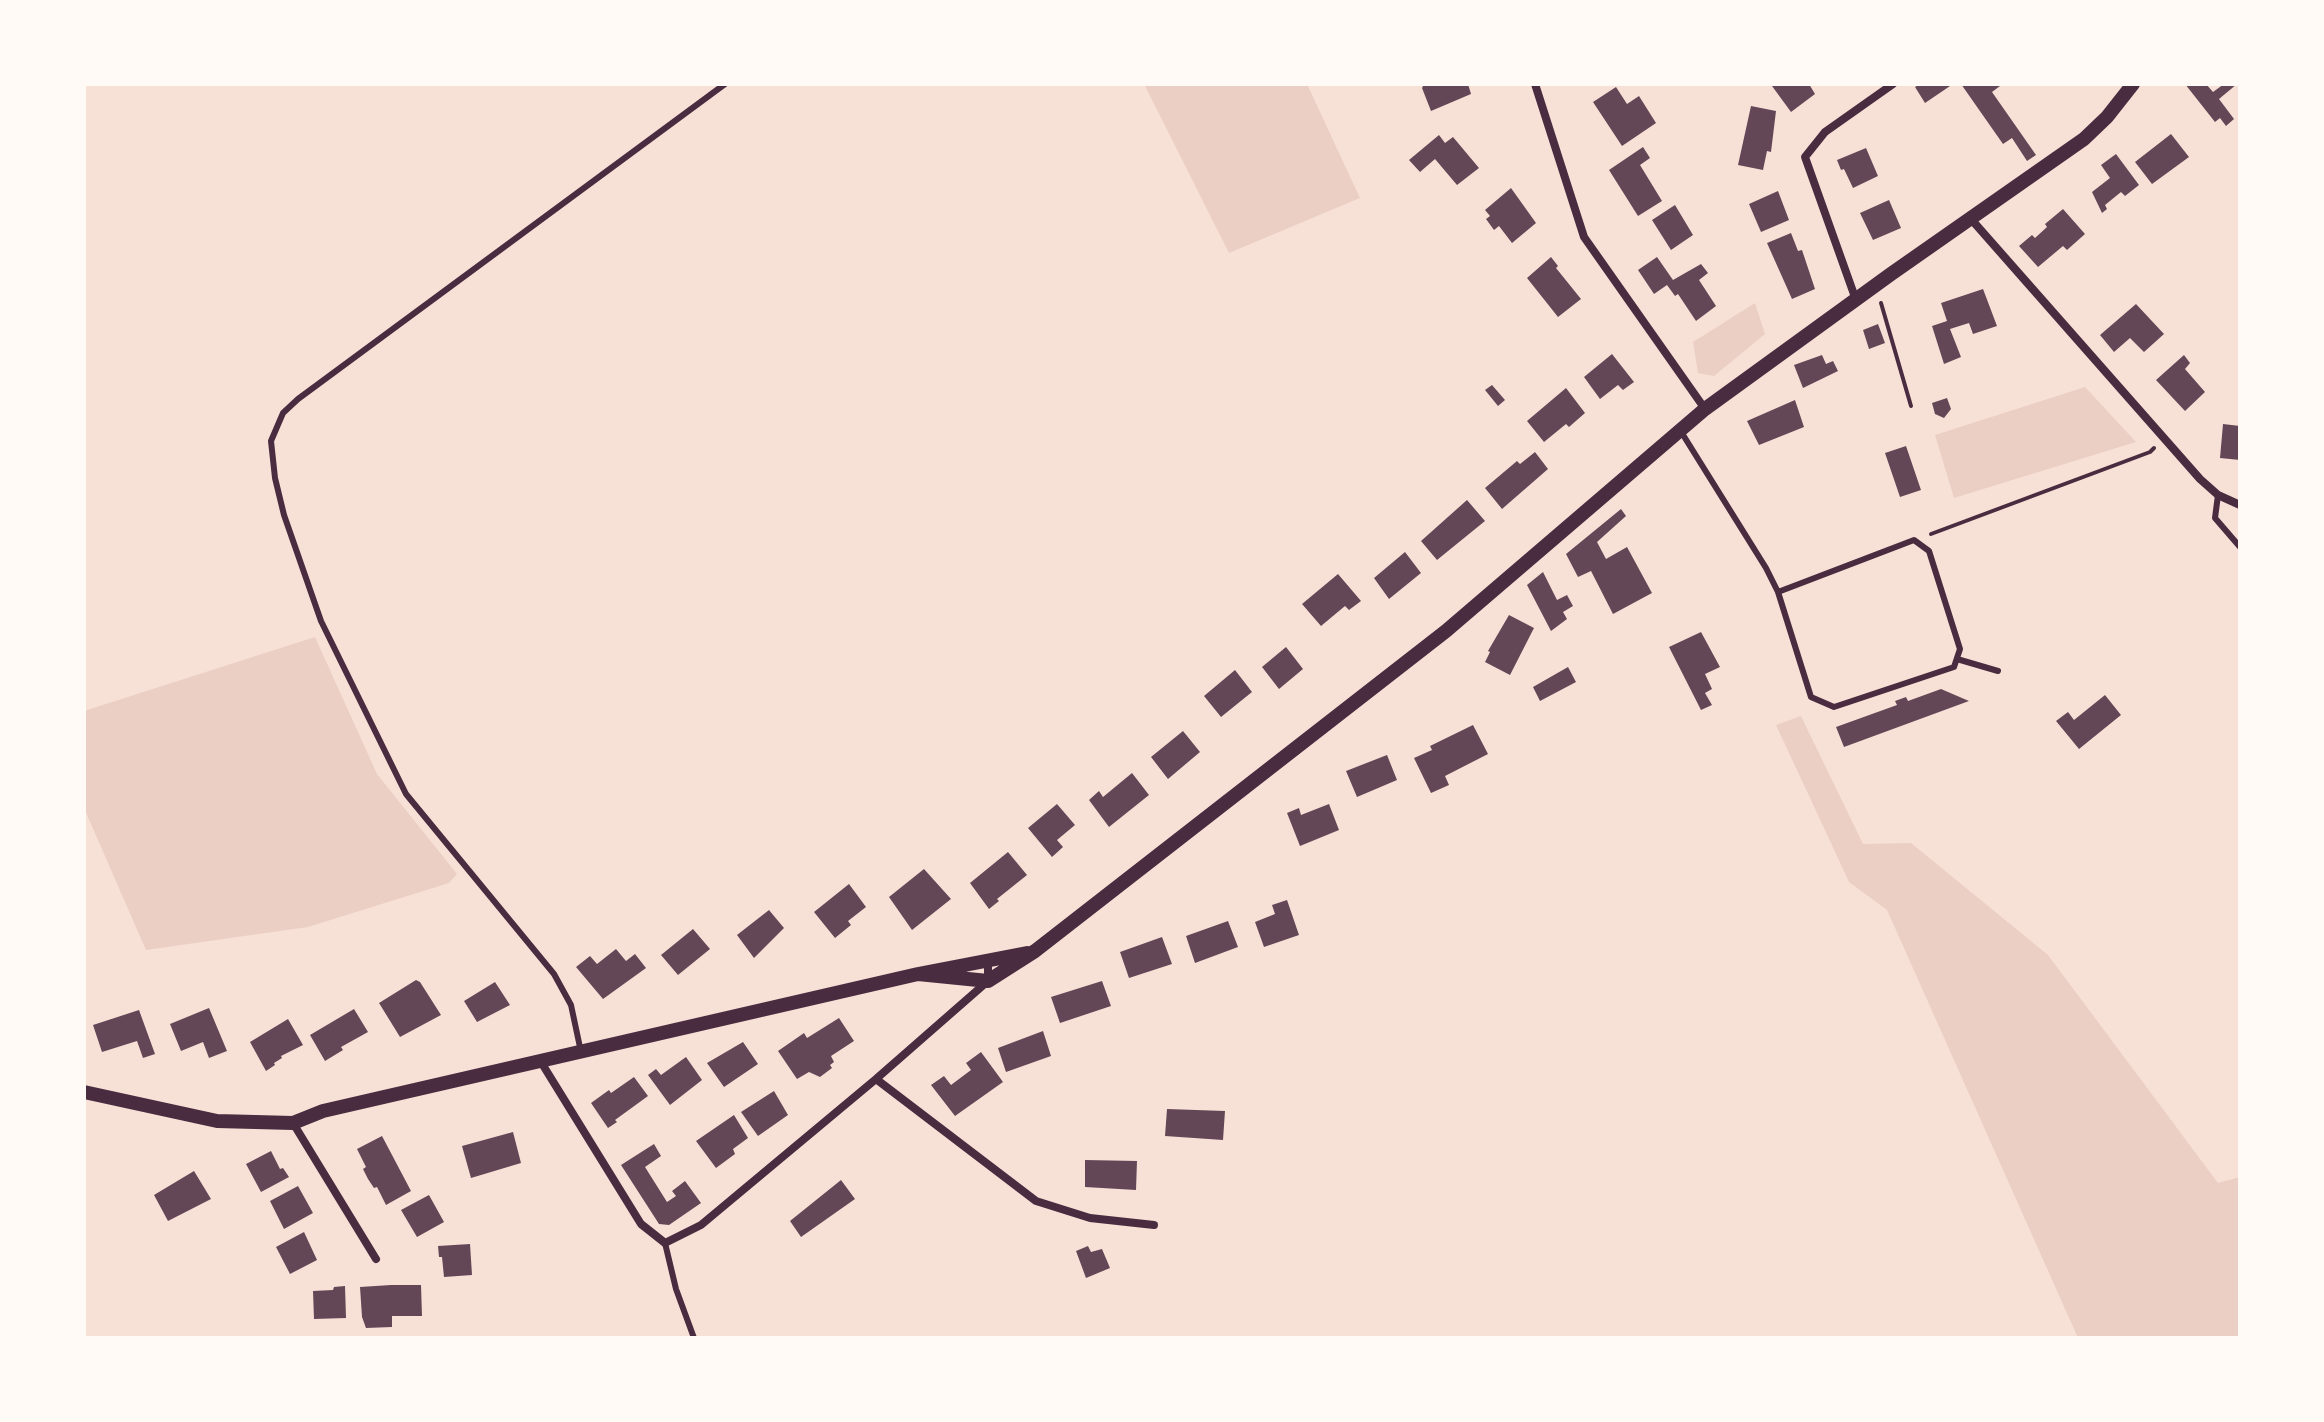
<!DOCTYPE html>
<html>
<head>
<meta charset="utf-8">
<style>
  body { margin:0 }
  #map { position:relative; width:2324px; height:1422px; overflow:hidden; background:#f7e1d7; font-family:Figtree,sans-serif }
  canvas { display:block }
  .frame { position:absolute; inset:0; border:86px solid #fffaf5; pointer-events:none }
</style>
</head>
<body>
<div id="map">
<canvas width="2324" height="1422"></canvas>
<div class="frame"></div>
</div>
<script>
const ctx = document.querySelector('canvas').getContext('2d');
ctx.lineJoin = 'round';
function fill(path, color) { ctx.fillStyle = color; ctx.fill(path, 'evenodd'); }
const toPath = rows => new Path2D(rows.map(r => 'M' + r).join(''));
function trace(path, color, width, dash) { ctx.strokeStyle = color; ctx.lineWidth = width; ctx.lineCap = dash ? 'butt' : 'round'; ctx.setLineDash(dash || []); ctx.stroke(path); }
const green = toPath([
  [1144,84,1307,84,1360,198,1229,253],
  [1755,303,1765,334,1714,376,1698,373,1693,342],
  [2085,387,2136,442,1954,498,1935,435],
  [315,637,377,774,457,874,449,883,308,927,146,950,84,808,84,711],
  [1801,716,1863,844,1911,843,2048,955,2218,1183,2240,1177,2240,1338,2078,1338,1887,910,1849,882,1776,725]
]);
const building = toPath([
  [1424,84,1468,84,1471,94,1431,111,1422,88],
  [1776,84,1809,84,1815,94,1791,112,1772,86],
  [1920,84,1953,84,1925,103,1915,87],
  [1961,84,1999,84,2000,86,1992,92,2036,155,2027,161,2012,138,2003,144],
  [2185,84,2206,84,2213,92,2224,84,2237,84,2219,99,2234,119,2226,126,2220,118,2215,122],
  [1616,87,1627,104,1639,96,1656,123,1622,146,1593,102],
  [1751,106,1776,111,1771,152,1767,151,1763,170,1738,165],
  [2171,134,2189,157,2152,184,2135,162],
  [1439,135,1445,143,1453,137,1479,168,1457,185,1435,159,1420,172,1409,160],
  [1643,147,1650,158,1640,165,1662,201,1638,216,1609,170],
  [1866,148,1878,176,1853,188,1844,169,1841,170,1837,160],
  [2116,154,2139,185,2125,196,2121,192,2105,205,2107,209,2102,213,2092,192,2110,178,2101,165],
  [1511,188,1536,223,1512,243,1499,226,1494,230,1486,219,1490,216,1485,210],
  [1778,191,1789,220,1761,232,1749,204],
  [1889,200,1901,228,1873,240,1860,213],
  [1675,205,1693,235,1671,250,1652,220],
  [2063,209,2085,234,2067,250,2063,246,2038,267,2019,246,2032,235,2035,238,2047,227,2045,224],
  [1791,233,1798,251,1802,250,1815,289,1792,299,1767,243],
  [1551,257,1558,266,1556,268,1581,299,1558,317,1527,278],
  [1657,257,1673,280,1701,264,1708,273,1699,280,1716,306,1696,321,1678,294,1675,296,1667,285,1654,294,1638,270],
  [1983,289,1997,326,1973,334,1969,323,1950,329,1961,357,1944,364,1932,326,1947,321,1941,303],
  [2136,304,2164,334,2144,352,2130,338,2114,352,2100,335],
  [1878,324,1885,343,1869,349,1863,330],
  [1612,354,1634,382,1623,390,1618,385,1600,399,1584,377],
  [1822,355,1826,364,1833,361,1838,371,1803,388,1794,365],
  [2184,355,2190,363,2185,369,2205,392,2185,411,2156,380],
  [1492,385,1505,400,1498,406,1485,390],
  [1566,388,1585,413,1569,427,1566,424,1544,442,1527,421],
  [1947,398,1951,409,1944,418,1935,414,1932,403],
  [1795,400,1804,427,1759,445,1747,421],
  [2223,424,2240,426,2240,460,2220,458],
  [1906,446,1921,490,1900,497,1885,453],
  [1535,452,1548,469,1502,509,1485,488,1517,461,1520,464],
  [1467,500,1485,521,1437,560,1421,541],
  [1621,509,1626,516,1597,542,1606,559,1627,547,1652,593,1613,614,1591,571,1578,577,1566,554],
  [1405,552,1421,573,1389,599,1374,578],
  [1543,572,1557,600,1567,595,1573,606,1563,612,1567,619,1551,631,1527,585],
  [1338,574,1361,601,1349,610,1345,606,1321,626,1302,604],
  [1509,615,1534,628,1510,675,1485,662,1490,652,1488,651],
  [1701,632,1720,667,1705,674,1712,689,1705,693,1712,705,1701,710,1669,647],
  [1286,647,1303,669,1279,689,1262,667],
  [1568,667,1576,682,1540,701,1533,687],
  [1235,670,1252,692,1221,717,1204,696],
  [1941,689,1969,701,1844,747,1836,727,1897,705,1895,701,1906,697,1908,701],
  [2105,695,2121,715,2079,749,2056,721,2068,712,2074,720],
  [1473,725,1488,754,1445,776,1449,785,1431,793,1414,758,1432,750,1430,746],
  [1183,731,1200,752,1168,779,1151,757],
  [1387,755,1397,780,1357,797,1346,771],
  [1132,773,1149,795,1109,827,1089,800,1099,791,1103,797],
  [1057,804,1075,825,1057,840,1063,847,1052,857,1028,828],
  [1329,804,1339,830,1300,846,1287,813,1299,808,1301,815],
  [1008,852,1027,875,997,899,999,901,989,909,970,883],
  [924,869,951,899,912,930,889,897],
  [849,884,866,907,848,921,851,925,835,938,814,912],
  [1287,900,1299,935,1264,947,1255,922,1275,914,1272,905],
  [769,910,784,928,754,958,737,935],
  [1228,921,1238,947,1195,963,1186,936],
  [693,929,710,949,678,975,661,955],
  [1162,937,1172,964,1129,978,1120,952],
  [616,949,626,961,635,954,646,968,603,999,576,967,590,956,597,964],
  [416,980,420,982,441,1015,400,1037,379,1003],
  [1102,981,1111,1006,1060,1023,1051,997],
  [495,982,510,1005,477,1022,464,1001],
  [209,1008,227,1051,209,1058,203,1042,181,1051,170,1024],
  [354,1009,368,1032,341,1047,343,1050,325,1061,310,1035],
  [139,1010,155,1054,143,1058,137,1041,102,1052,93,1025],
  [839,1018,854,1041,831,1056,834,1062,830,1065,832,1068,820,1077,809,1072,797,1079,778,1051,804,1033,807,1038],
  [288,1019,303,1045,281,1056,282,1058,274,1063,275,1065,266,1071,250,1042],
  [1043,1031,1051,1056,1006,1072,998,1048],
  [743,1042,758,1064,724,1087,707,1063],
  [981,1052,1003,1082,955,1116,931,1085,944,1076,951,1085,971,1070,966,1063],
  [686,1057,702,1080,670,1105,648,1075,656,1069,661,1075],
  [634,1077,648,1096,615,1120,617,1122,608,1128,591,1103,609,1090,611,1093],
  [774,1091,788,1115,758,1136,741,1112],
  [1167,1109,1225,1111,1223,1140,1165,1136],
  [734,1115,748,1138,733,1149,735,1154,716,1168,696,1141],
  [513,1132,521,1163,471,1178,462,1146],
  [382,1136,411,1191,386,1205,377,1187,374,1188,368,1179,363,1169,366,1167,357,1149],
  [654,1144,661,1156,645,1167,667,1202,676,1196,672,1191,685,1181,701,1203,669,1225,659,1224,621,1165],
  [271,1151,280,1169,283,1168,289,1177,261,1192,246,1164],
  [1085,1160,1137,1161,1136,1190,1085,1187],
  [194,1171,211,1199,168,1221,154,1195],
  [841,1180,855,1199,801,1237,790,1221],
  [298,1186,313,1213,284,1229,270,1201],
  [429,1195,444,1222,417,1237,401,1210],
  [304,1232,317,1260,290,1274,276,1247],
  [470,1244,472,1275,444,1277,442,1257,439,1257,438,1246],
  [1088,1246,1091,1252,1102,1249,1110,1268,1086,1278,1076,1251],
  [391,1285,421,1285,422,1316,392,1316,392,1327,366,1328,362,1317,360,1287],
  [345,1286,346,1318,314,1319,313,1291,333,1290,334,1287]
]);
const path = toPath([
  [1881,303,1911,406],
  [1931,534,2150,452,2154,448]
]);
const service = toPath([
  [1680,430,1766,568,1778,592,1811,697,1834,707,1954,667,1960,649,1929,551,1914,540,1778,592],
  [2218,495,2215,518,2240,547],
  [1957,659,1998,671],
  [581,1052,571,1005,554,974,406,794,321,621,284,515,275,478,271,441,283,413,298,399,725,84],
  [665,1243,676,1289,694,1338]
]);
const minor = toPath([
  [1535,84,1584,237,1705,409],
  [1971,219,2200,479,2218,495,2240,505],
  [1856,300,1805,157,1825,132,1893,84],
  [541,1062,641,1224,665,1243,701,1225,876,1079,988,981,988,960],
  [876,1079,1036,1201,1090,1218,1154,1225],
  [293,1123,376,1259]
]);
const tertiary = toPath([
  [918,974,988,981,1035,951,1446,631,1705,409,1891,274,2084,139,2107,117,2133,84],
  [84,1092,217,1121,293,1123,323,1111,918,974,1027,953]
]);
fill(green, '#ebcfc5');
fill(building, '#644757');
trace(path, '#4a2c40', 4);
trace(service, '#4a2c40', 6);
trace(minor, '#4a2c40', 8);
trace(tertiary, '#4a2c40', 14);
</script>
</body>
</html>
